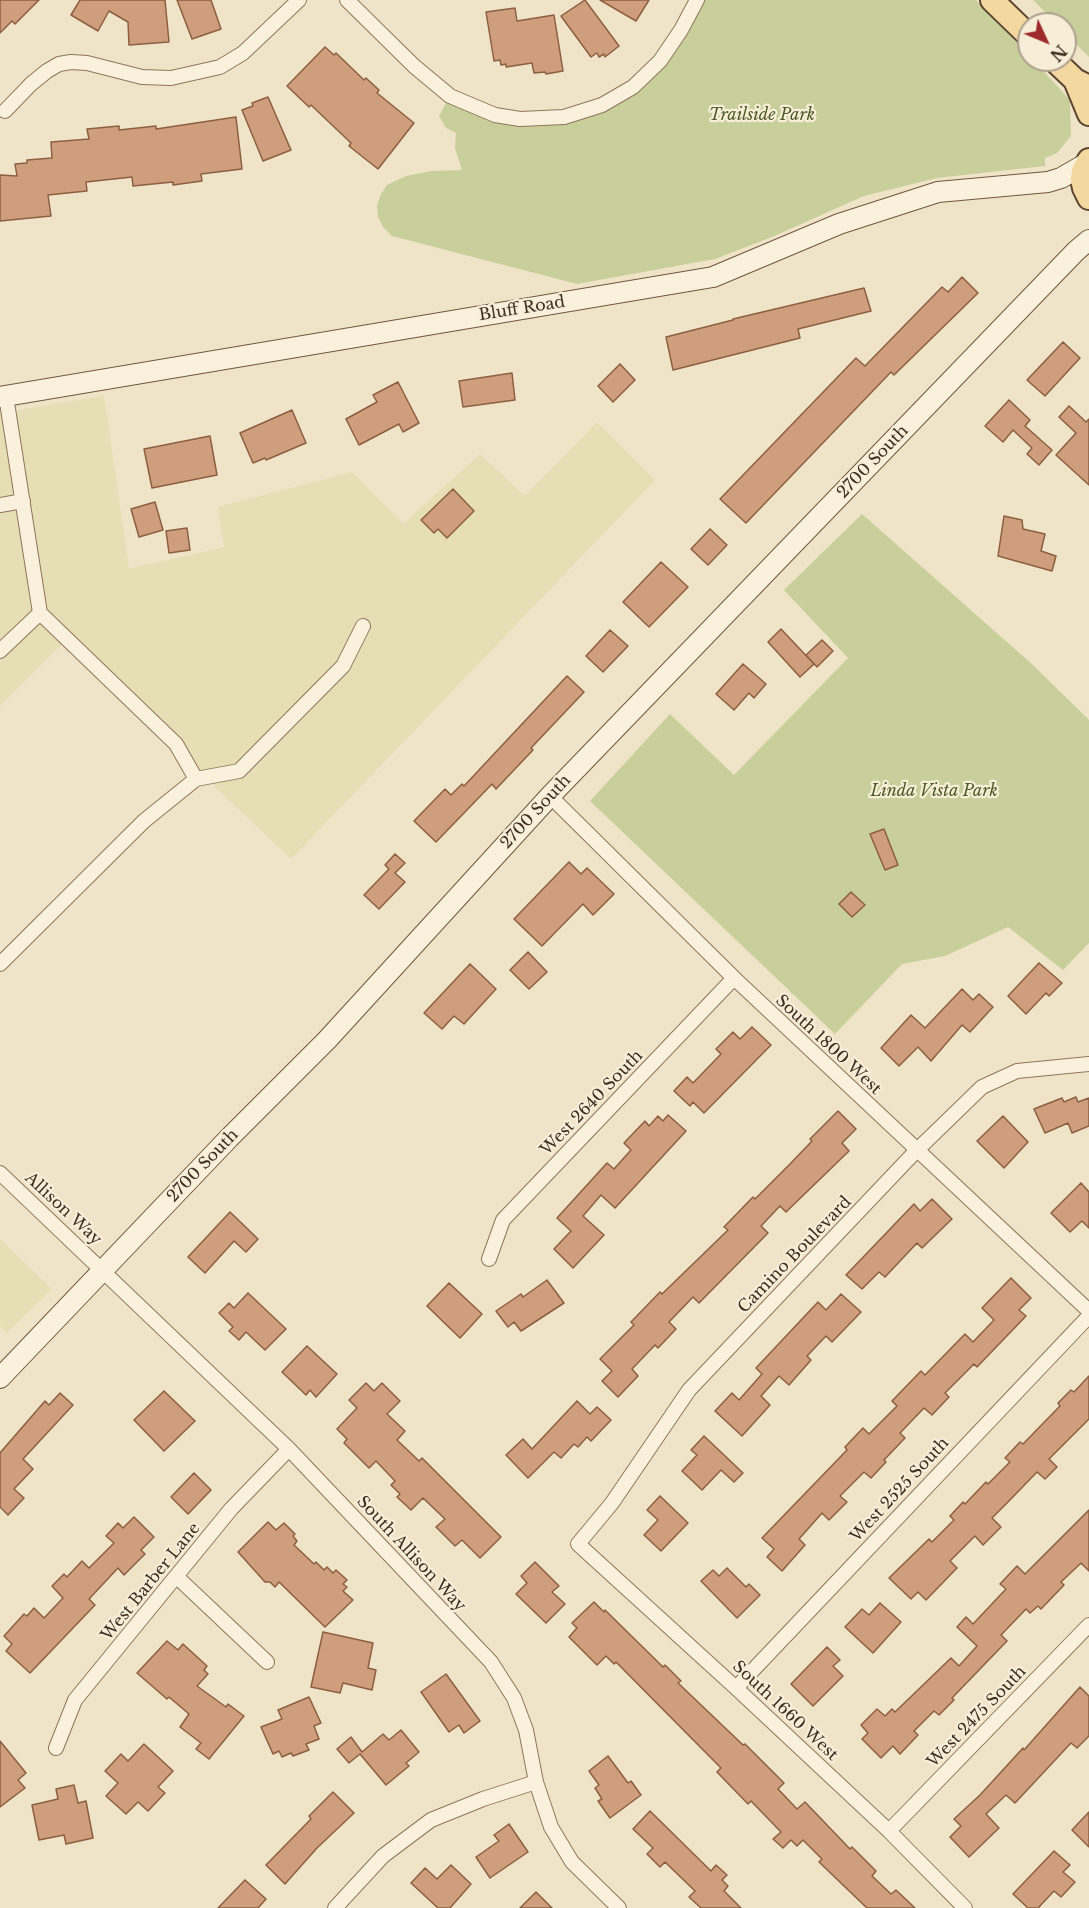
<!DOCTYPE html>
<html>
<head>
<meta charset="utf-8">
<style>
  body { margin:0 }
  #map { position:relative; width:1089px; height:1908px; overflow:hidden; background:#f0e4c8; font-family:"Libre Baskerville",serif }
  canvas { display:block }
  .north { position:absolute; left:1017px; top:12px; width:60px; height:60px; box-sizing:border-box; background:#f7eed8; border:2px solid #ada18e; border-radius:50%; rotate:134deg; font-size:16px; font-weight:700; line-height:24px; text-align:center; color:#3d2e20 }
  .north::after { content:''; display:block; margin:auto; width:21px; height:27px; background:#9e2a2b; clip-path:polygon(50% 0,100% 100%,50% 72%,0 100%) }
</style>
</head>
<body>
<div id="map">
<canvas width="1089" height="1908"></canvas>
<div class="north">N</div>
</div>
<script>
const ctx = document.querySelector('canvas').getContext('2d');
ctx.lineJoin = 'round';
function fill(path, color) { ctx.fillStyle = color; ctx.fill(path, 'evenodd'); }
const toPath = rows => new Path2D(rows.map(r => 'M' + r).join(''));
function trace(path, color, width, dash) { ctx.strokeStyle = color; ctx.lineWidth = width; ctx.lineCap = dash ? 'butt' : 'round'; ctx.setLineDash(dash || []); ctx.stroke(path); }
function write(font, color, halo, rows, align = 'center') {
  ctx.font = font + ' "Libre Baskerville",serif'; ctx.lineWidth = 4.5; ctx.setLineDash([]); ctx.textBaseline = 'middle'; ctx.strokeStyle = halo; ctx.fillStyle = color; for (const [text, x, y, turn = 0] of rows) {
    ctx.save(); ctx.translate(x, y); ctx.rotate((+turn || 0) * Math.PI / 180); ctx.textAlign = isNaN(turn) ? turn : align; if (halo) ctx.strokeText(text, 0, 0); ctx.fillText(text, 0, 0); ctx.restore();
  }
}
const farmland = toPath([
  [104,396,129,569,224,547,218,507,352,472,403,524,480,454,525,496,597,422,655,480,291,859,63,643,0,706,0,413],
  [0,1239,52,1289,7,1333,0,1326]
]);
const green = toPath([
  [697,0,976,0,1029,56,1029,60,1033,60,1070,100,1071,136,1057,153,1045,158,1045,166,937,178,864,196,772,237,715,259,577,284,392,236,383,227,378,217,377,205,381,194,387,185,406,176,431,171,462,170,455,148,456,133,446,128,439,116,450,96,495,115,564,117,633,87],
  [1033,0,1089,0,1089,57,1065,33,1065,24,1057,24],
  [862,514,1033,665,1089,720,1089,943,1063,970,1008,927,945,956,902,964,835,1034,590,801,670,714,734,775,848,658,784,590]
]);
const building = toPath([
  [0,0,39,0,15,24,12,21,0,33,0,0],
  [80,0,165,0,169,42,129,45,128,22,109,11,98,31,71,15,80,0],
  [177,0,211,0,221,29,192,39,177,0],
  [585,0,619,46,605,57,604,54,599,57,597,53,591,57,561,16,585,0],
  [600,0,649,0,636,21,600,0],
  [515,8,517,21,554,15,563,71,546,74,545,72,534,73,532,63,506,67,506,64,501,65,500,60,494,61,486,12,515,8],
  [325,47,334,55,336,53,364,80,366,78,379,90,377,93,414,123,378,169,349,146,351,143,311,105,309,107,287,86,325,47],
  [268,97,291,150,263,161,242,110,253,106,252,103,268,97],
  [236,117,242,169,201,174,202,181,173,185,173,182,133,186,132,177,86,182,87,191,48,195,51,216,0,221,0,175,17,176,15,164,27,163,27,160,52,158,51,142,89,139,87,129,119,126,119,130,156,126,156,129,236,117],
  [962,277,978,293,894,375,891,372,746,523,720,499,856,358,865,366,942,287,948,292,962,277],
  [864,288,871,311,798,329,800,338,673,370,666,337,733,320,733,319,864,288],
  [1063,342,1080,358,1045,396,1027,380,1063,342],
  [620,364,635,380,613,402,598,386,620,364],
  [512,373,515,400,463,407,459,381,512,373],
  [398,382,419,423,403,432,399,424,359,445,346,419,377,402,373,395,398,382],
  [1009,400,1030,420,1025,426,1052,450,1039,465,1027,454,1032,448,1013,430,1003,442,985,426,1009,400],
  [1069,406,1086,422,1089,419,1089,485,1056,455,1076,433,1059,417,1069,406],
  [292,410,306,443,266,460,265,458,253,463,240,433,292,410],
  [210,436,217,475,152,488,144,449,210,436],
  [453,489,474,511,447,538,438,529,434,533,421,520,453,489],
  [155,502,163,530,139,537,131,509,155,502],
  [1004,516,1022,520,1023,529,1045,534,1041,551,1056,556,1052,571,998,556,1004,516],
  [187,528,190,550,169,553,166,531,187,528],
  [710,529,727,545,708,565,691,549,710,529],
  [661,562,688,587,649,627,623,602,661,562],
  [781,629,814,664,800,677,768,642,781,629],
  [610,630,628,646,603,672,586,656,610,630],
  [822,640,833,651,817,667,806,655,822,640],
  [743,664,766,684,754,698,749,693,734,710,716,694,743,664],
  [567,676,584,692,531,748,533,750,496,789,492,784,436,842,414,821,445,789,451,795,462,784,464,786,567,676],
  [884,829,898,865,885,870,870,834,884,829],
  [395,854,405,863,395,873,405,882,379,909,364,895,389,869,385,865,395,854],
  [569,862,581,874,587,868,614,894,593,915,583,904,542,946,514,919,569,862],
  [851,892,865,905,852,917,839,904,851,892],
  [528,952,547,972,529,989,510,970,528,952],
  [1039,963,1062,983,1049,996,1046,993,1026,1014,1008,996,1039,963],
  [470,964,496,989,464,1024,454,1016,442,1029,424,1013,470,964],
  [962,989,973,1000,979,994,993,1007,970,1032,962,1025,931,1061,918,1047,899,1066,881,1048,911,1015,925,1028,962,989],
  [752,1027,771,1045,704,1113,693,1102,690,1106,674,1091,687,1077,693,1083,721,1054,716,1049,733,1032,740,1039,752,1027],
  [1076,1097,1078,1102,1089,1098,1089,1126,1072,1133,1068,1123,1045,1133,1034,1109,1062,1098,1064,1102,1076,1097],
  [838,1111,856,1129,842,1143,849,1151,786,1212,780,1206,761,1226,768,1233,699,1303,693,1297,669,1322,676,1329,658,1348,655,1345,632,1369,638,1376,618,1397,602,1381,612,1371,600,1359,634,1325,631,1322,660,1292,662,1294,728,1230,724,1227,753,1197,755,1199,790,1164,812,1141,810,1139,838,1111],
  [668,1115,686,1131,615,1208,601,1195,583,1216,604,1235,573,1268,554,1249,571,1231,557,1218,607,1163,614,1169,631,1150,624,1143,645,1121,649,1126,658,1116,663,1121,668,1115],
  [1003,1116,1028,1142,1004,1168,977,1141,1003,1116],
  [1081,1183,1089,1192,1089,1228,1082,1221,1070,1232,1051,1213,1081,1183],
  [932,1199,952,1219,922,1248,917,1243,885,1277,879,1272,862,1289,846,1275,914,1204,920,1211,932,1199],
  [230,1212,258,1239,246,1252,234,1241,205,1273,188,1257,230,1212],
  [1011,1278,1031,1298,1019,1310,1026,1316,977,1367,974,1364,945,1393,949,1397,932,1415,924,1408,900,1433,905,1438,884,1460,886,1462,871,1478,864,1472,840,1496,847,1502,829,1520,822,1513,799,1539,805,1545,782,1571,767,1557,774,1549,762,1538,847,1450,845,1447,863,1428,869,1434,897,1406,892,1401,921,1371,925,1375,965,1334,973,1342,994,1320,982,1308,1011,1278],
  [547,1280,564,1303,521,1331,514,1322,508,1327,496,1311,521,1294,523,1297,547,1280],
  [449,1283,482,1314,460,1338,427,1306,449,1283],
  [248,1293,286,1329,265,1350,246,1332,239,1340,229,1331,233,1327,219,1313,229,1303,234,1308,248,1293],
  [841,1294,861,1312,832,1342,826,1336,807,1356,811,1360,789,1385,779,1376,761,1396,770,1405,742,1436,715,1411,732,1393,739,1400,762,1374,756,1368,818,1302,826,1310,841,1294],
  [307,1346,337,1374,316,1397,310,1390,306,1395,282,1372,307,1346],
  [1089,1376,1089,1419,1049,1459,1057,1467,1045,1479,1037,1472,1007,1503,992,1518,1001,1527,983,1545,975,1536,950,1561,957,1568,926,1600,918,1592,911,1599,889,1578,929,1539,932,1542,954,1520,950,1516,963,1502,965,1504,986,1482,988,1484,1010,1462,1005,1458,1020,1442,1023,1444,1060,1406,1058,1403,1071,1390,1074,1392,1089,1376],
  [366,1383,374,1391,382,1383,400,1401,387,1414,405,1431,397,1440,419,1461,422,1458,501,1537,480,1558,462,1540,455,1546,436,1527,445,1519,423,1498,411,1510,397,1497,400,1494,391,1485,395,1481,376,1461,369,1468,344,1443,347,1439,337,1429,357,1408,349,1400,366,1383],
  [164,1391,195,1421,164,1451,134,1420,164,1391],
  [60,1393,73,1405,23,1459,33,1469,14,1489,24,1498,8,1515,0,1507,0,1453,45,1401,49,1405,60,1393],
  [577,1401,590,1414,597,1407,611,1420,591,1441,587,1437,578,1447,574,1444,561,1458,554,1452,528,1478,506,1455,523,1439,532,1449,577,1401],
  [704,1436,743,1473,734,1482,721,1470,702,1490,682,1471,697,1455,691,1450,704,1436],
  [194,1473,211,1490,188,1514,171,1497,194,1473],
  [660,1496,688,1523,661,1551,644,1535,658,1520,647,1510,660,1496],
  [1089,1510,1089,1571,1081,1563,1061,1582,1064,1585,1041,1609,1038,1606,1030,1613,1026,1609,1001,1635,1007,1641,952,1698,954,1700,939,1715,934,1711,914,1731,918,1735,900,1754,893,1746,881,1758,862,1739,868,1733,861,1725,877,1709,885,1716,892,1709,895,1712,951,1658,959,1666,977,1646,957,1627,966,1617,973,1624,1006,1589,1000,1584,1017,1566,1025,1574,1089,1510],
  [134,1517,154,1537,141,1550,145,1554,124,1575,118,1568,89,1599,95,1605,30,1673,6,1651,12,1644,4,1636,24,1614,27,1616,34,1608,44,1618,63,1598,52,1586,64,1574,67,1577,82,1561,89,1568,114,1543,106,1536,118,1523,123,1528,134,1517],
  [268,1522,276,1530,284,1523,295,1534,293,1536,297,1541,294,1545,314,1564,316,1562,324,1570,327,1567,333,1573,336,1570,347,1580,343,1584,347,1587,343,1591,353,1600,325,1627,279,1582,275,1587,270,1582,265,1582,238,1552,268,1522],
  [535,1562,559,1586,552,1592,565,1604,546,1623,516,1594,527,1583,521,1576,535,1562],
  [727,1568,746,1587,749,1584,760,1595,737,1618,701,1581,713,1570,719,1576,727,1568],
  [594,1602,604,1612,605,1610,663,1667,665,1665,681,1681,678,1683,743,1745,745,1744,784,1783,778,1789,797,1809,805,1802,850,1849,852,1847,876,1871,872,1876,891,1894,896,1890,915,1908,867,1908,819,1862,822,1859,803,1840,797,1846,791,1840,783,1848,773,1839,781,1832,751,1801,748,1804,717,1772,721,1768,616,1662,614,1664,606,1656,597,1665,569,1637,577,1628,572,1623,594,1602],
  [880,1603,901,1622,873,1653,845,1627,862,1609,869,1615,880,1603],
  [323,1632,373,1643,368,1668,376,1670,372,1690,343,1683,340,1693,311,1687,323,1632],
  [167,1641,178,1650,183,1644,207,1666,204,1670,208,1674,197,1686,226,1707,228,1704,244,1716,209,1759,196,1749,201,1743,180,1727,189,1714,169,1697,167,1699,137,1673,167,1641],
  [827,1647,840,1660,833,1666,843,1676,813,1706,791,1684,827,1647],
  [446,1674,480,1721,464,1733,459,1725,449,1732,421,1692,446,1674],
  [1080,1687,1089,1696,1089,1736,1077,1748,1071,1743,1015,1803,1006,1795,986,1814,999,1828,969,1857,950,1837,961,1826,954,1819,980,1795,1023,1748,1024,1750,1080,1687],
  [309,1697,321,1723,314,1726,319,1739,306,1744,309,1750,293,1756,291,1753,282,1757,279,1751,273,1754,261,1727,282,1719,278,1710,309,1697],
  [401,1730,419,1752,406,1763,409,1766,386,1785,360,1754,349,1763,337,1749,351,1737,362,1752,383,1734,389,1740,401,1730],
  [0,1741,26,1773,18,1780,25,1788,0,1807,0,1741],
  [144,1744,173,1771,158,1787,165,1793,148,1811,138,1802,126,1814,106,1796,118,1783,105,1771,121,1754,128,1761,144,1744],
  [608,1756,628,1783,631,1781,641,1795,610,1818,598,1801,602,1799,595,1788,599,1785,589,1771,608,1756],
  [74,1785,78,1803,86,1801,93,1838,66,1844,64,1835,39,1840,32,1805,58,1799,56,1789,74,1785],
  [333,1792,354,1813,317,1848,285,1884,266,1865,311,1819,309,1816,333,1792],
  [650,1811,711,1871,716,1865,727,1875,722,1880,728,1886,724,1891,741,1908,701,1908,689,1897,695,1891,665,1862,660,1867,647,1854,653,1848,633,1829,650,1811],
  [1089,1812,1089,1847,1072,1830,1089,1812],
  [509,1824,528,1852,490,1878,476,1857,499,1841,494,1835,509,1824],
  [1054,1851,1070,1865,1063,1872,1075,1882,1061,1897,1054,1891,1038,1908,1028,1908,1013,1894,1054,1851],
  [451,1865,471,1884,450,1908,438,1908,411,1883,425,1868,437,1879,451,1865],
  [245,1880,266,1899,258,1908,218,1908,245,1880],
  [536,1892,552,1908,520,1908,536,1892]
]);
const minor = toPath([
  [347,0,414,66,450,96,495,115,520,119,564,117,602,105,633,87,660,61,681,30,697,0],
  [5,111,31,84,47,71,59,64,71,62,87,63,142,77,171,78,220,67,243,53,299,0],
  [0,505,23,501],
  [40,613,176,744,196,779],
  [0,651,40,613,6,396],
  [550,796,734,978,1089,1311],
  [0,964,144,821,196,779,239,771,343,666,363,626],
  [0,1173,289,1449,491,1662,514,1698,526,1730,536,1782,551,1827,572,1862,619,1908],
  [489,1259,503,1220,734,978],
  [177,1577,267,1662],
  [736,1688,1089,1316],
  [56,1748,75,1700,231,1509,289,1449],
  [889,1831,1089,1625],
  [335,1908,383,1856,431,1820,483,1799,536,1782],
  [965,1908,889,1831,736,1688,578,1544,612,1503,689,1390,916,1151,982,1087,1017,1071,1089,1064]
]);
const secondary = toPath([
  [0,397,713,277,839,224,938,192,1048,182,1061,178,1087,163],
  [0,1378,229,1138,327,1040,550,796,1076,251,1089,240]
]);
const primary = toPath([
  [992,0,1029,36],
  [1054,60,1075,80,1089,87],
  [1075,80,1089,114],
  [1089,160,1083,171,1082,179,1084,188,1089,198]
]);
const parkNames = [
  ["Trailside Park",762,115],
  ["Linda Vista Park",934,791]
];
const streetNames = [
  ["Bluff Road",522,309,-9],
  ["2700 South",873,462,-46],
  ["2700 South",536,812,-47],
  ["South 1800 West",828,1045,43],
  ["West 2640 South",592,1103,-46],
  ["2700 South",203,1166,-46],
  ["Allison Way",63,1209,43],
  ["Camino Boulevard",795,1255,-46],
  ["West 2525 South",900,1490,-47],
  ["South Allison Way",411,1554,47],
  ["West Barber Lane",151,1582,-51],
  ["South 1660 West",785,1711,43],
  ["West 2475 South",977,1717,-46]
];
fill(farmland, '#e6deb5');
fill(green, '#c9cf9b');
fill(building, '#cf9f7d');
trace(building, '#8d5f41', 1.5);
trace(minor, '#8d765c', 16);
trace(secondary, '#6f573f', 22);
trace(primary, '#5b4430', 26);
trace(minor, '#faf1dc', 14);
trace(secondary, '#faf1dc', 20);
trace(primary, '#f3d9a0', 22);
write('italic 16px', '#4d5a26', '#f7eed8', parkNames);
write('16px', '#3d2e20', '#f7eed8', streetNames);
</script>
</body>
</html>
